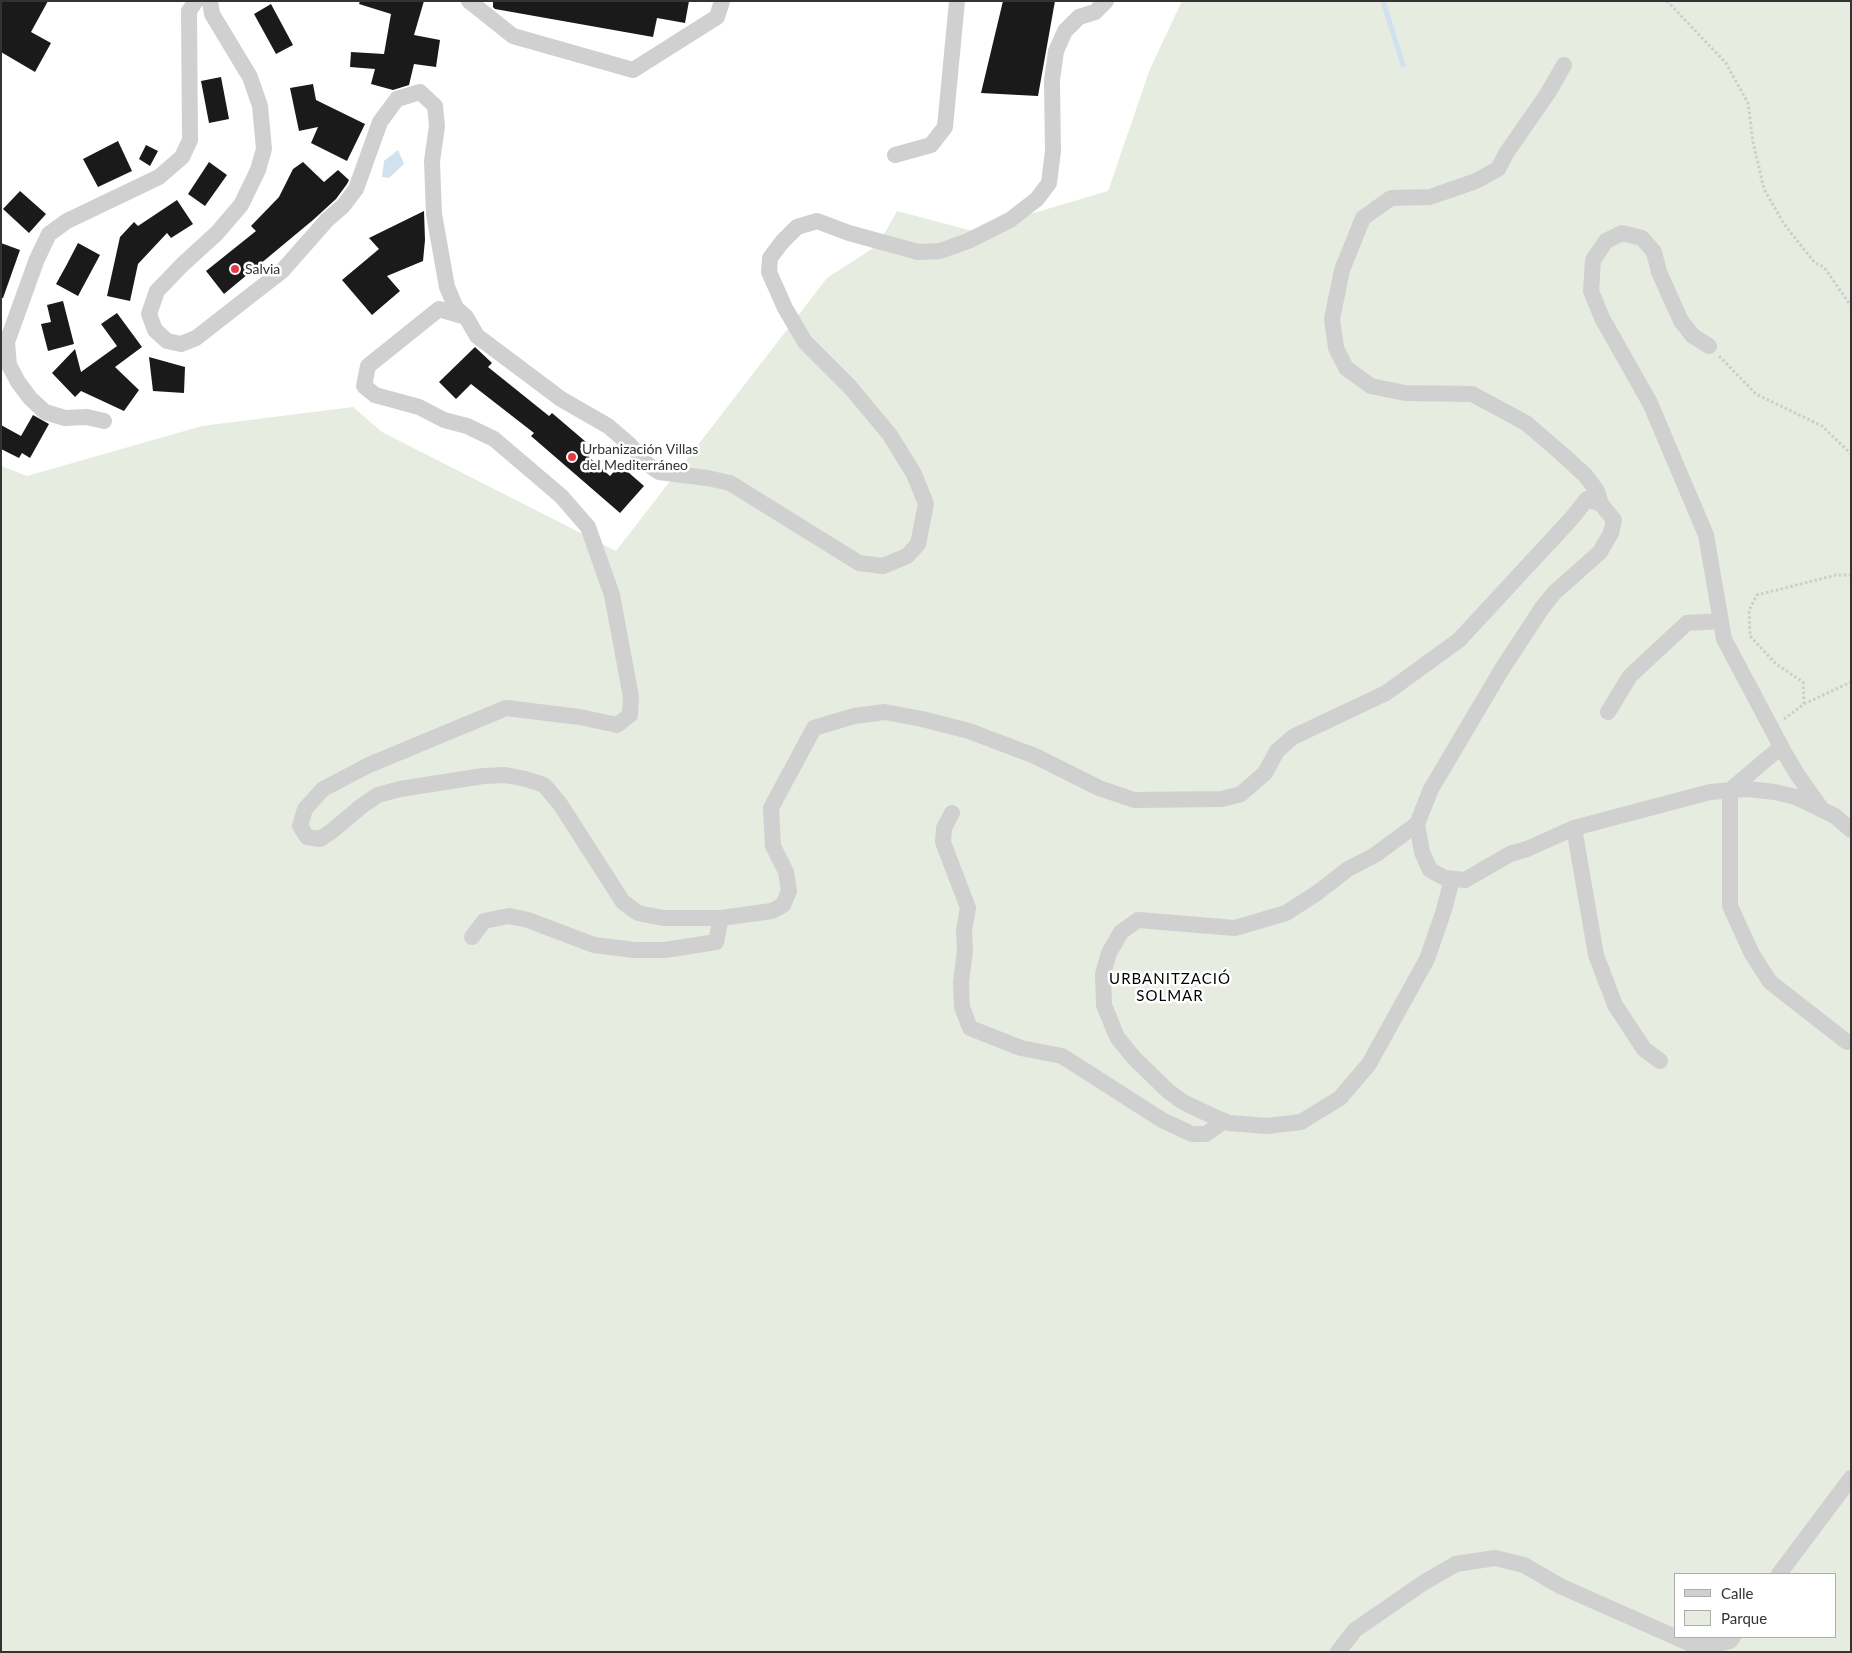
<!DOCTYPE html>
<html>
<head>
<meta charset="utf-8">
<style>
  body { margin:0 }
  #map { position:relative; width:1852px; height:1653px; overflow:hidden; background:#fff; font-family:Lato,sans-serif }
  canvas { display:block }
  .frame { position:absolute; inset:0; border:2px solid #333; pointer-events:none }
  .legend { position:absolute; left:1674px; top:1573px; width:162px; height:65px; box-sizing:border-box; background:#fff; border:1px solid #adadad; margin:0; padding:6px 9px; list-style:none; font-size:15px; color:#333 }
  .legend li { display:flex; align-items:center; gap:10px; height:25px }
  .legend b { width:25px; border:1px solid #adadad }
</style>
</head>
<body>
<div id="map">
<canvas width="1852" height="1653"></canvas>
<div class="frame"></div>
<ul class="legend">
<li><b style="height:6px;background:#d0d0d0"></b>Calle</li>
<li><b style="height:14px;background:#e6ecdf"></b>Parque</li>
</ul>
</div>
<script>
const ctx = document.querySelector('canvas').getContext('2d');
ctx.lineJoin = 'round';
function fill(path, color) { ctx.fillStyle = color; ctx.fill(path, 'evenodd'); }
const toPath = rows => new Path2D(rows.map(r => 'M' + r).join(''));
function trace(path, color, width, dash) { ctx.strokeStyle = color; ctx.lineWidth = width; ctx.lineCap = dash ? 'butt' : 'round'; ctx.setLineDash(dash || []); ctx.stroke(path); }
function write(font, color, halo, rows, align = 'center') {
  ctx.font = font + ' Lato,sans-serif'; ctx.lineWidth = 5; ctx.setLineDash([]); ctx.textBaseline = 'middle'; ctx.strokeStyle = halo; ctx.fillStyle = color; for (const [text, x, y, turn = 0] of rows) {
    ctx.save(); ctx.translate(x, y); ctx.rotate((+turn || 0) * Math.PI / 180); ctx.textAlign = isNaN(turn) ? turn : align; if (halo) ctx.strokeText(text, 0, 0); ctx.fillText(text, 0, 0); ctx.restore();
  }
}
const green = toPath([
  [1182,1,1851,1,1851,1652,1,1652,1,466,27,476,202,426,353,407,382,432,616,551,827,278,878,245,897,211,973,231,1108,191,1150,69],
  [1676,1574,1836,1574,1836,1637,1676,1637]
]);
const water = toPath([
  [398,150,404,164,389,178,382,177,384,161]
]);
const stream = toPath([
  [1383,1,1403,65]
]);
const building = toPath([
  [1,1,48,1,31,32,51,43,35,72,1,52],
  [360,1,424,1,414,35,440,40,436,67,414,64,409,85,393,90,371,84,375,69,350,67,351,52,384,54,391,14,359,4],
  [493,1,689,1,685,23,657,18,653,37,495,9,493,7],
  [1003,1,1055,1,1038,96,981,93],
  [271,4,293,45,276,54,254,14],
  [221,77,229,119,209,123,201,81],
  [313,84,316,100,365,124,347,161,311,143,318,127,299,131,290,88],
  [118,141,132,171,98,187,83,159],
  [146,145,158,151,150,166,139,159],
  [209,162,227,175,205,206,188,194],
  [303,162,324,182,338,170,349,180,347,184,336,199,313,220,224,294,206,271,256,231,251,226,279,197,293,169],
  [20,191,46,214,29,233,3,209],
  [177,200,193,224,171,238,167,233,138,264,130,301,107,296,120,237,134,222,138,226],
  [424,211,425,240,423,261,387,276,400,291,372,315,342,280,379,249,369,238],
  [1,243,20,250,3,298,1,298],
  [78,243,100,255,78,296,56,284,66,266,67,267,66,266],
  [63,301,74,344,48,351,41,324,51,322,47,305],
  [117,313,142,347,115,367,139,390,124,411,81,391,75,397,52,373,75,349,81,372,117,346,101,324],
  [475,347,492,363,488,367,549,416,552,413,586,442,580,449,610,476,620,465,644,486,620,513,531,436,534,433,471,384,456,399,439,382],
  [149,357,185,367,184,393,153,391],
  [33,415,49,424,30,458,22,453,19,458,1,449,1,425,21,436]
]);
const path = toPath([
  [1667,1,1726,63,1748,103,1753,142,1764,189,1784,224,1815,263,1824,267,1851,306],
  [1719,356,1756,394,1822,426,1851,454],
  [1804,704,1851,682],
  [1784,719,1804,704,1803,682,1776,664,1750,636,1749,610,1757,595,1836,575,1851,575]
]);
const minor = toPath([
  [210,1,212,14,250,77,260,106,264,149,258,170,241,205,217,233,182,265,157,291,149,314,155,330,167,341,181,344,196,338,282,271,327,220,343,206,356,189,380,122,397,99,420,92,435,106,437,126,432,161,434,214,447,287,456,308,466,317,477,336,561,399,608,426,629,444,646,463,659,472,707,478,730,483,859,563,883,566,907,556,918,544,926,504,914,474,890,435,850,387,805,342,785,308,769,272,770,258,782,242,797,227,817,221,849,233,918,252,940,251,968,241,1010,220,1037,199,1049,183,1053,151,1052,80,1056,51,1065,31,1079,17,1095,12,1106,1],
  [469,1,513,36,633,70,717,17,722,1],
  [1564,65,1548,93,1507,152,1498,169,1476,181,1430,197,1391,198,1363,218,1342,270,1332,319,1336,348,1346,368,1371,386,1405,393,1472,394,1526,423,1562,454,1586,476,1597,491,1601,504],
  [895,155,931,145,945,127,957,1],
  [466,317,439,309,368,366,364,386,375,395,419,407,444,420,467,426,494,439,561,496,588,527,612,595,631,697,630,715,617,725,580,717,506,708,369,765,323,789,305,809,300,826,307,837,320,839,332,831,363,805,378,795,400,789,483,776,505,775,526,779,544,785,560,804,623,902,638,913,663,918,721,918,772,911,783,905,789,891,786,872,773,846,771,808,814,728,854,716,885,712,922,719,969,731,1035,756,1099,788,1134,800,1222,799,1241,794,1265,773,1277,751,1293,737,1386,693,1459,640,1571,519,1587,499,1601,504,1614,520,1611,533,1600,552,1554,593,1542,608,1502,669,1431,789,1417,824,1422,852,1430,870,1445,878,1465,880,1510,854,1527,849,1574,828,1710,792,1747,789,1775,792,1796,797,1835,816,1851,830],
  [1709,346,1693,336,1681,321,1659,272,1654,252,1642,238,1622,233,1606,241,1593,260,1591,291,1602,318,1650,403,1706,535,1724,639,1784,752,1797,774,1821,808],
  [104,421,87,417,65,418,45,412,30,398,18,382,9,365,7,342,37,259,49,234,67,221,159,177,182,157,190,140,189,11,196,1],
  [1608,712,1630,676,1687,623,1721,621],
  [1781,747,1730,790,1730,906,1752,954,1770,982,1847,1042],
  [952,813,944,828,943,842,968,908,964,930,965,951,961,982,962,1007,970,1028,1021,1048,1062,1056,1162,1120,1192,1134,1206,1134,1224,1121],
  [1417,824,1375,855,1348,869,1317,893,1286,913,1235,928,1138,920,1121,932,1109,953,1103,974,1104,1005,1117,1037,1134,1058,1168,1091,1183,1102,1206,1113,1229,1123,1267,1126,1301,1122,1340,1098,1369,1064,1427,959,1444,910,1452,879],
  [1574,828,1596,955,1615,1005,1644,1049,1660,1061],
  [472,937,484,921,509,916,528,920,594,945,634,950,665,950,716,942,721,918],
  [1779,1574,1851,1478],
  [1338,1652,1355,1630,1423,1583,1456,1564,1495,1558,1524,1565,1560,1586,1691,1644,1710,1646,1730,1641,1733,1637]
]);
const markers = [
  [235,269,5,"#e63946"],
  [572,457,5,"#e63946"]
];
const poiNames = [
  ["Salvia",245,269],
  ["Urbanización Villas",582,449],
  ["del Mediterráneo",582,465]
];
const neighbourhoodNames = [
  ["URBANITZACIÓ",1170,979],
  ["SOLMAR",1170,996]
];
fill(green, '#e6ecdf');
fill(water, '#cfe2ee');
trace(stream, '#cfe2ee', 5);
fill(building, '#1a1a1a');
trace(path, '#cdcdcd', 3, [2.5, 2.5]);
trace(minor, '#d0d0d0', 16);
for (const [x, y, r, color] of markers) { const dot = new Path2D(); dot.arc(x, y, r, 0, 2 * Math.PI); ctx.fillStyle = color; ctx.fill(dot); trace(dot, '#fff', 2); }
write('14px', '#333', '#fff', poiNames, 'left');
ctx.letterSpacing = '1px';
write('15px', '#000', '#fff', neighbourhoodNames);
ctx.letterSpacing = '0px';
</script>
</body>
</html>
